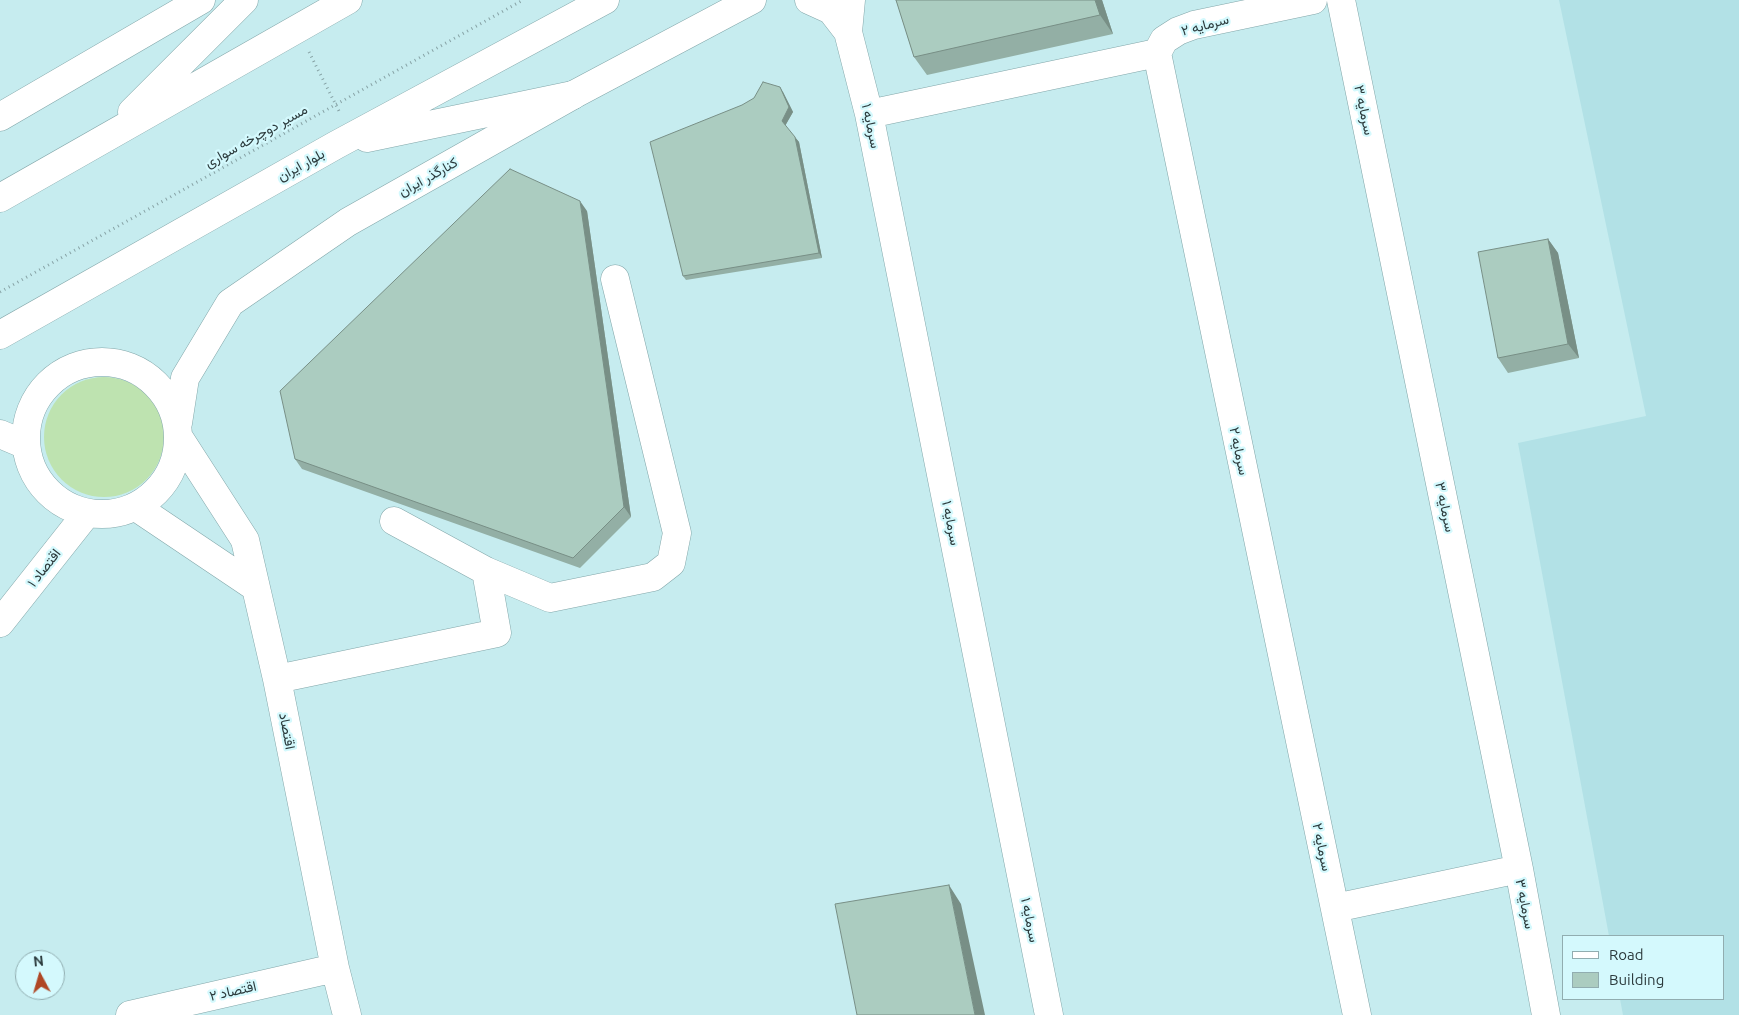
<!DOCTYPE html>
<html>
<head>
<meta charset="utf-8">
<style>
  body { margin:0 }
  #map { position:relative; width:1739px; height:1015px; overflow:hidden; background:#c6ecef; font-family:Ubuntu,sans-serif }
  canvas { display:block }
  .legend { position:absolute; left:1562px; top:935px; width:162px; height:65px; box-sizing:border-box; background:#d4f9fd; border:1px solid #91adb0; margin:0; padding:6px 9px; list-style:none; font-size:15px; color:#2c3b3d }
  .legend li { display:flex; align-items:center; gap:10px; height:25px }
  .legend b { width:25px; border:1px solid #91adb0 }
  .north { position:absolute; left:15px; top:950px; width:50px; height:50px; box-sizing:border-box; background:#d4f9fd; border:1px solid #91adb0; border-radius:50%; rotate:354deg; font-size:14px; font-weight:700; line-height:20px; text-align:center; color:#2c3b3d }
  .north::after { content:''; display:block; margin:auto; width:18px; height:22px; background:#af4725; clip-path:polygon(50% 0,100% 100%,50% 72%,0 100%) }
</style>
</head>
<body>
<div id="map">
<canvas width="1739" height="1015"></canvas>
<ul class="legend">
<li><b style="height:6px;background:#fff"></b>Road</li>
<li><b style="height:14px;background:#abccc0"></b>Building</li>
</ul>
<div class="north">N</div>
</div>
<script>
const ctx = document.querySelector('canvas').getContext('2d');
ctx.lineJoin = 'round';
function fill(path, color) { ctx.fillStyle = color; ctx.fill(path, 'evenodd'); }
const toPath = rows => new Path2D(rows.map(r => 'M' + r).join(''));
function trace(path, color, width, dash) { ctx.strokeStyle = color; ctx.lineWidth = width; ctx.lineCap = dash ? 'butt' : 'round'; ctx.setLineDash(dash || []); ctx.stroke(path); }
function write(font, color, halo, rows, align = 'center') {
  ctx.font = font + ' Ubuntu,Vazirmatn,sans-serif'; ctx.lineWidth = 4.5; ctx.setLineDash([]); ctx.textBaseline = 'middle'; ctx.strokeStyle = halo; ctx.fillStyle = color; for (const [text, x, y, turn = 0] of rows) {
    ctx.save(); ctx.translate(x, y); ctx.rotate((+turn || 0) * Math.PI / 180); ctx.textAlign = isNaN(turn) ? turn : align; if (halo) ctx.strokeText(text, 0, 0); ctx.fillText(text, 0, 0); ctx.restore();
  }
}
const built = toPath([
  [1559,0,1739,0,1739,1015,1623,1015,1620,999,1723,999,1723,936,1609,936,1518,443,1646,416]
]);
const green = toPath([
  '44 437a60 60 0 1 1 120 0a60 60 0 1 1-120 0Z'
]);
const path = toPath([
  [309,52,339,111],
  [0,292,523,0]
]);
const minor = toPath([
  [809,0,831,10,848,32],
  [851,0,848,32,869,114,1049,1015],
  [1313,0,1194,25,1178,31,1164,40,1157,53,1357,1015],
  [1341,0,1519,869,1546,1015],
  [869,114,1157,53],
  [0,117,201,0],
  '26 438a76 76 0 1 1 152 0a76 76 0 1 1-152 0Z',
  [178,423,185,378,230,303,348,222,573,95,752,0],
  [0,434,26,445],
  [178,436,245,540,277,679,335,968,347,1015],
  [136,507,255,587],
  [394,521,486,571],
  [0,623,87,513],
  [277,679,497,633,486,571,550,598,653,577,671,563,677,533,615,279],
  [1335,908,1519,869],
  [130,1015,335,968]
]);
const major = toPath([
  [132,112,244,0],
  [367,138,573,95],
  [0,198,348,0],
  [0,335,336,145,605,0]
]);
const wall = toPath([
  [896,0,1102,0,1113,34,927,75,914,57],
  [783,92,793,112,785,126,799,142,822,258,686,280,683,276,742,105],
  [587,211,631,517,580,568,302,469,295,459],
  [1548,239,1558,253,1579,358,1508,373,1498,358]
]);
const shadedWall = toPath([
  [1095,0,1102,0,1113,34,1100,15],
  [780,87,783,92,793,112,785,126,782,121],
  [795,137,799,142,822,258,819,253],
  [580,201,587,211,631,517,624,507],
  [1548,239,1558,253,1579,358,1568,344],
  [949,885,961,904,985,1015,975,1015]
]);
const building = toPath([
  [896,0,1095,0,1100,15,914,57,896,0],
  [763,82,780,87,789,107,782,121,795,137,819,253,683,276,650,142,742,105,754,98,763,82],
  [510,169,580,201,624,507,573,558,295,459,280,391,510,169],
  [1548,239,1568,344,1498,358,1478,252,1548,239],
  [949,885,975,1015,857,1015,835,904,949,885]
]);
const streetNames = [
  ["سرمایه ۲",1205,25,-15],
  ["سرمایه ۳",1364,110,78],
  ["سرمایه ۱",871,126,78],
  ["مسیر دوچرخه سواری",256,136,-29],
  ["بلوار ایران",301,165,-29],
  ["کنارگذر ایران",428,177,-29],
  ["سرمایه ۲",1239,451,78],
  ["سرمایه ۳",1445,507,78],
  ["سرمایه ۱",951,523,79],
  ["اقتصاد ۱",44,568,-52],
  ["اقتصاد",287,731,79],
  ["سرمایه ۲",1322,847,78],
  ["سرمایه ۳",1525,904,79],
  ["سرمایه ۱",1030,920,79],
  ["اقتصاد ۲",233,991,-13]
];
fill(built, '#b2e1e6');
fill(green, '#bee3b0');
trace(minor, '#82a6a9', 29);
trace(major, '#82a6a9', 29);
trace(path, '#87a3a6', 3, [1, 4]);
trace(minor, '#fff', 28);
trace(major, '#fff', 28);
fill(wall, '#93afa5');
fill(shadedWall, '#788f86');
fill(building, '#abccc0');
trace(building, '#788f86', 1);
write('14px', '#2c3b3d', '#d4f9fd', streetNames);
</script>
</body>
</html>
